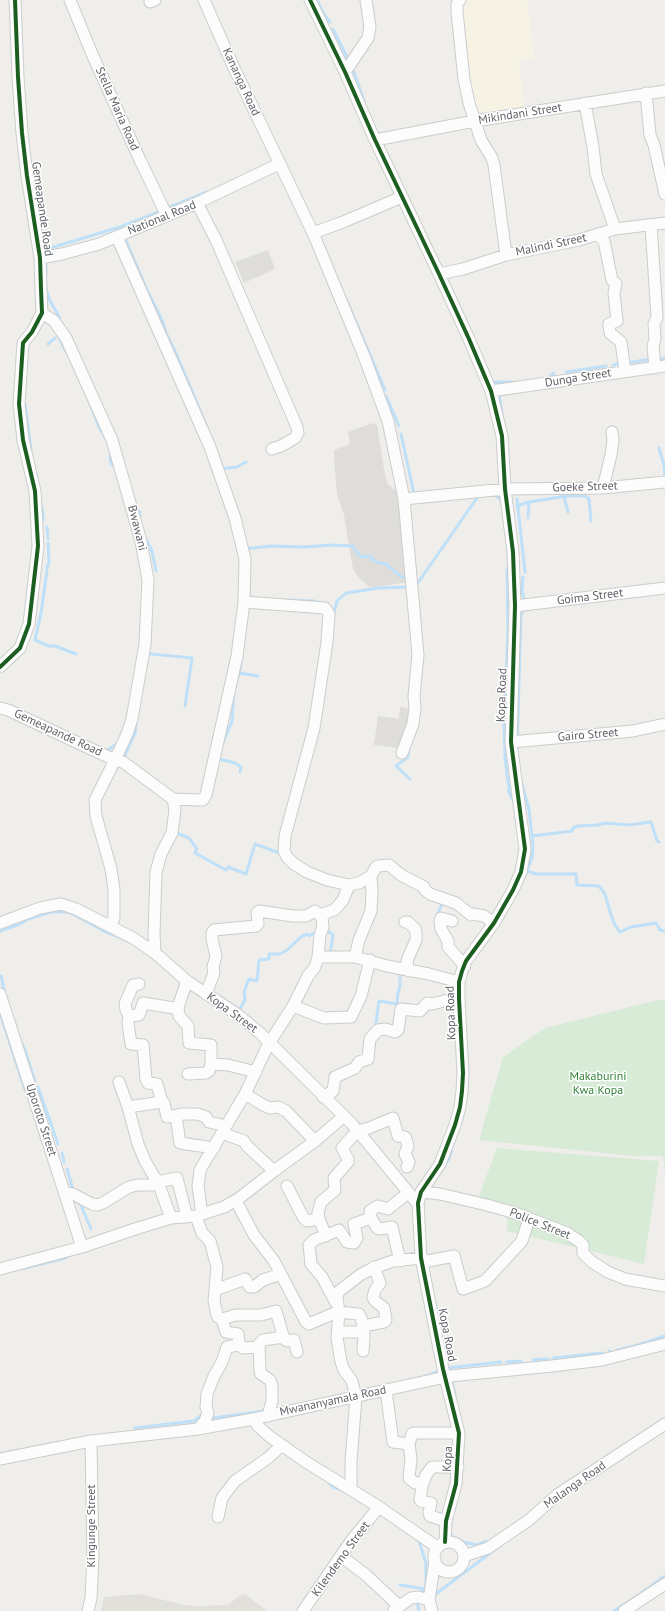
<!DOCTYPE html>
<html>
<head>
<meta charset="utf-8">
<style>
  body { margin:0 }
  canvas { display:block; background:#efeeea }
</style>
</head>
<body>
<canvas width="665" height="1611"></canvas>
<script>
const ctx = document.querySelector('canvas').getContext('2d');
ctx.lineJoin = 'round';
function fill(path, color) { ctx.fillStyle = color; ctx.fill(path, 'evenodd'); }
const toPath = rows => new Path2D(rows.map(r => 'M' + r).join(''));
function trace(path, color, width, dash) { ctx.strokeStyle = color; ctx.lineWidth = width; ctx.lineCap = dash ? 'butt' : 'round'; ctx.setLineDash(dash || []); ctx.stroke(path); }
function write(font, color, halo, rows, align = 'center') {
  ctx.font = font + ' "PT Sans",sans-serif'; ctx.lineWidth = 3; ctx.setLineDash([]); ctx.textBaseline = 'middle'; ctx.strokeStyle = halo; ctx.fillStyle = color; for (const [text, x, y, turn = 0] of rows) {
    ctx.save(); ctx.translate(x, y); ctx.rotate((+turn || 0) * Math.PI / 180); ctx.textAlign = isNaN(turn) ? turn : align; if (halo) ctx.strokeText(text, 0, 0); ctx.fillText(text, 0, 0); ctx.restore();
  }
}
const commercial = toPath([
  [456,0,527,0,534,58,519,60,524,107,475,113]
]);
const industrial = toPath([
  [268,250,275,269,244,283,235,262],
  [373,423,377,425,385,475,388,484,397,492,402,541,416,576,409,582,375,587,370,587,360,579,353,569,344,515,337,494,334,457,334,450,350,444,348,432],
  [400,707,412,709,407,749,374,745,378,716,399,719]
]);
const education = toPath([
  [139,1594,184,1605,198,1606,228,1605,239,1596,245,1594,267,1611,101,1611,104,1597]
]);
const green = toPath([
  [658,1000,665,1000,665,1172,663,1156,633,1156,479,1140,503,1057,545,1028],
  [497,1148,659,1161,644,1264,507,1231,508,1206,479,1196]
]);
const stream = toPath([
  [317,0,323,13,330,22],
  [333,29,349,61],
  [354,72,364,101],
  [170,207,207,192],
  [124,236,147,290,162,320,166,333,175,351,207,427],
  [47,250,47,249,120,227,161,211],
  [46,275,46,261],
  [46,289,50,301,60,318],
  [347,301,385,390],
  [59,337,65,350],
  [48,344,55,338],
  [657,359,665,358],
  [627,363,651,359],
  [613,365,622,363],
  [566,372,606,366],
  [548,378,554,373],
  [490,379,496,384],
  [496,382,512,382],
  [499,393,502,413],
  [386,396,399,426],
  [25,404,31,450],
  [90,404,99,427,106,439],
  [401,434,414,494],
  [659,448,664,465,665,476],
  [111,451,110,459,112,465,116,467],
  [220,469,237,467,246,462],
  [494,493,504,504],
  [564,497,568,512],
  [517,499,525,572],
  [41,505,43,513,43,520],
  [517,506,529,502,567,496,585,496,589,499,591,521],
  [134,508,139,511,140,515],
  [528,518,529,502],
  [47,527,48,539],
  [145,537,152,551,156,571],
  [244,549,271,546,304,547,332,545,352,546,361,557,369,556,376,562,386,564,400,576,408,580],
  [510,566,507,570,508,629,504,725,505,757,508,783,510,789,508,790,514,802],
  [47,568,49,562,48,543],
  [47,571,41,613,35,640,49,646,55,646,76,654],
  [523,577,522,591,524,599,525,601],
  [415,587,479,495],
  [287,600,314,601,319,603],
  [333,617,337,601,346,593,379,588,410,587],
  [148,650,148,653,152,654,192,658,185,706],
  [239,673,258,676],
  [223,743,232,721,234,690,239,673,242,657],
  [409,748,408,757,396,766,410,779],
  [517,751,521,615,523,610,526,609],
  [105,752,118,743],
  [219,756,219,759,235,763,241,767,240,772],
  [123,760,135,733,136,722],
  [522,784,529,810,533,844,532,858,525,876],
  [174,832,189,838,197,849,195,853,226,870,228,867,246,874,255,844,282,854],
  [532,836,572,831,573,828,578,826,597,825,606,823,629,825,651,822,657,841,659,842],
  [527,871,536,874,576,874,577,885,599,886,605,894,610,912,615,925,620,932,631,927,656,923,660,930,665,931],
  [437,916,443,901],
  [325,930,325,932,329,932,333,935,330,954],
  [0,931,20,924,28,919,51,912,69,912,104,931,128,941],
  [1,976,5,994],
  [238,1012,245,1000,244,992,249,979,257,981,259,960,269,959,269,954,280,954,287,950,302,936,307,934,309,936,318,931],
  [0,1013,25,1090],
  [15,1023,18,1035],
  [375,1029,379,1001,397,1004,398,993,400,986,400,972],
  [21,1042,25,1050,35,1082],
  [38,1087,58,1144],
  [62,1153,64,1162],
  [444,1166,449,1159,453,1144],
  [67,1169,73,1190],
  [79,1201,91,1229],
  [25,1268,66,1258],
  [617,1350,638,1345,665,1336],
  [609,1351,610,1351],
  [553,1358,602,1353],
  [541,1359,548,1359],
  [533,1360,540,1359],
  [506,1362,521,1361],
  [424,1377,447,1368,501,1362],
  [451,1378,455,1394],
  [213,1418,264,1411],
  [135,1428,194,1421,204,1413],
  [329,1480,329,1483,333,1487,342,1490],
  [450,1533,450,1535,463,1542,477,1545,486,1541,487,1546],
  [418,1538,426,1563,426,1589,422,1592],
  [660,1579,665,1576],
  [400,1585,426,1589],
  [652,1585,658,1581],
  [641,1593,650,1587],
  [433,1596,501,1545],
  [417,1602,419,1611],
  [614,1611,637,1596]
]);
const minor = toPath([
  [70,0,92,54,140,160,167,216],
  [204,0,234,68,313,233,364,356,388,421,404,499,418,655,414,696,415,708,413,724,402,753],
  [310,0,345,72,375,140,439,274,469,339,491,391,502,436,505,489,513,552,515,606,511,742,525,849,521,872,513,890,494,923,466,961,462,971,459,982,459,999,463,1073,462,1091,460,1107,455,1125,440,1164,421,1192,418,1203,421,1258,443,1369,459,1433,456,1484,446,1521,445,1542],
  [460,0,457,4,457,12,464,79,469,103,481,140,492,158,494,165,506,255],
  [150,2,155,0],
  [345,72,368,38,370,27,366,0],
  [646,93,650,135,654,145,665,194],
  [585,103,593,147,596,174,615,229],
  [375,140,475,121,665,91],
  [197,203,216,240,297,427,298,433,295,438,281,446,272,449],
  [651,225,657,317,654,324,655,339,653,346,655,368],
  [313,233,343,222,402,197],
  [598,235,604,241,612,280,616,284,614,293,617,321,609,324,609,326,610,333,621,342,625,371],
  [117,237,210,447,235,518,245,559,244,602,237,656,206,795,203,800,199,800,173,799],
  [40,258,62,254,99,244,197,203,279,164],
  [439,274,463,269,506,255,579,240,615,229,665,223],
  [42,313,54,321,66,338,112,440,141,541,148,580,145,644,132,719,127,734,115,760,95,800,96,816,111,869,114,889,114,918,110,926],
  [491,391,665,366],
  [603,488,611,455,613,440,612,432],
  [404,499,505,489,603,488,665,482],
  [244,602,325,608,329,614,327,642,314,728,285,836,284,851,287,857,294,864,307,872,327,880,349,885,359,883,371,876],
  [515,606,665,588],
  [0,667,20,648,29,624,38,546,35,491,23,440,19,404,23,343,32,332,42,313,41,289,40,258,27,176,22,133,18,77,15,0],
  [0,708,8,710,89,748,115,760,123,762,173,799,175,810,172,833,161,854,156,872,154,934,155,953],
  [511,742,633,731,665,724],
  [320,915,334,910,338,906,343,900,349,885],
  [452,921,441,918,440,921,441,929,448,941,448,947,465,966],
  [405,922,408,922,415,929,416,932,416,940,408,958,407,963,409,971],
  [0,923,40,908,61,904,76,909,133,938,155,953,187,981,237,1014,261,1034,352,1124,418,1204],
  [318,957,355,957,387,966,429,974,459,982],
  [355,957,359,940,371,911,372,893,371,876,376,867,378,866,389,865,401,875,424,887,425,890,430,894,456,903,471,915,473,914,484,916,494,923],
  [187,981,178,1007,179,1016,188,1026,189,1043,211,1045,211,1064],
  [139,984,133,985,125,1004,126,1010,129,1016,139,1015,143,1003,174,1008,177,1010],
  [0,994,82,1247],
  [293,1006,324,1018,351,1017,361,996,370,960],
  [129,1016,128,1023,131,1044,143,1045,146,1079,148,1083,157,1084,161,1099,164,1103,167,1117,183,1114,197,1114,206,1117,209,1122,226,1126],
  [188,1074,206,1073,209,1071,211,1064,228,1065,256,1072],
  [119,1082,128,1107,162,1102],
  [245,1094,263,1105,270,1108,278,1107,286,1111,315,1141],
  [323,1097,333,1091,335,1077,355,1068,359,1062,368,1059,370,1039,378,1030,385,1029,395,1032,398,1030,401,1009,420,1011,427,1003,432,1004,448,1000,459,1001],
  [128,1107,138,1144,145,1161,159,1185,171,1218],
  [176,1116,180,1143,214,1148],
  [222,1133,244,1141,247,1146,274,1171],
  [157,1182,177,1178,187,1217],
  [287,1186,303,1217,307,1221,319,1219,326,1236],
  [421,1192,440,1194,487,1205,512,1212,567,1233,579,1241,583,1245,583,1253,592,1262,608,1272,625,1279,665,1286],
  [65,1193,73,1194,92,1204,97,1205,103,1203,129,1187,138,1185,159,1185],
  [236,1201,254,1235,274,1261,306,1322,309,1324,337,1312,359,1314,362,1321,364,1337,363,1351],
  [202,1214,198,1186,200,1170,245,1094,268,1045,293,1006,308,976,315,967,318,957,320,935,323,927,322,917,315,911,306,916,293,916,259,911,257,913,258,924,256,926,214,930,212,933,212,939,216,956,213,967,214,973,206,994],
  [196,1216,202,1233,210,1241,217,1267,214,1301,217,1315,218,1317,222,1319,226,1332,238,1334,239,1342,238,1345,227,1347,222,1362,214,1376,207,1394,206,1407,208,1413,205,1421,198,1429],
  [319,1219,318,1213,321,1202,335,1190,334,1178,348,1162,348,1159,342,1148,357,1131,369,1128,393,1118,398,1136,405,1137,406,1139,408,1146,405,1154,409,1162,407,1167],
  [400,1261,392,1227,380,1229,377,1228,370,1216,370,1211,378,1206,388,1209,408,1193],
  [0,1269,82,1247,135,1229,171,1218,196,1216,224,1207,238,1199,274,1171,315,1141,343,1117],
  [215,1290,245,1279,250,1287,254,1287,263,1280,281,1274],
  [336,1303,322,1277,311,1264,309,1245,314,1240,339,1230,347,1242,354,1243,357,1238,354,1224,371,1218],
  [222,1319,236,1315,261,1315,276,1311,284,1339,287,1341,294,1340,297,1352],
  [363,1326,384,1322,386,1320,384,1308,375,1301,373,1297,375,1290,380,1283,374,1267],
  [338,1332,364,1332],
  [238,1345,243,1348,259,1347],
  [386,1390,393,1442,409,1444,411,1459,409,1478,415,1483,423,1483],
  [268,1416,272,1401,272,1386,270,1380,261,1374,260,1371,259,1344,263,1340,284,1337],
  [253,1419,259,1427,269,1436,306,1462,379,1507,437,1547],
  [409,1444,412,1434,414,1433,459,1433],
  [0,1459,91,1441,198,1429,253,1419,450,1376,552,1366,602,1360,665,1344],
  [351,1489,351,1462,356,1397,352,1381,344,1370,341,1362,337,1338,339,1312,337,1298,338,1292,360,1275,373,1268,393,1261,421,1258,428,1261,454,1256,463,1289,480,1283,485,1281,522,1241,529,1219],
  [218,1517,222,1498,235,1481,268,1458,282,1445],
  [446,1521,430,1516,429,1512,431,1503,421,1501,420,1500,422,1486,426,1475,432,1467,458,1467],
  '434 1557a15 15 0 1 1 30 0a15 15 0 1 1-30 0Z',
  [341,1556,366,1575,399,1606],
  [464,1556,488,1548,529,1520,557,1495,665,1424],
  [394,1610,411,1598,418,1597,429,1600],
  [88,1611,91,1598,93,1556,91,1441],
  [303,1611,351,1541,379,1507],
  [432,1611,429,1600,435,1560],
  [624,1611,665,1584]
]);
const cycleway = toPath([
  [310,0,345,72,375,140,439,274,469,339,491,391,502,436,505,489,513,552,515,606,511,742,525,849,521,872,513,890,494,923,466,961,462,971,459,982,459,999,463,1073,462,1091,460,1107,455,1125,440,1164,421,1192,418,1203,421,1258,443,1369,459,1433,456,1484,446,1521,445,1542],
  [0,667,20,648,29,624,38,546,35,491,23,440,19,404,23,343,32,332,42,313,41,289,40,258,27,176,22,133,18,77,15,0]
]);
const streetNames = [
  ["Kananga Road",241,82,65],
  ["Stella Maria Road",117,109,66],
  ["Mikindani Street",520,114,-9],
  ["Gemeapande Road",42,209,82],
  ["National Road",162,218,-22],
  ["Malindi Street",551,245,-12],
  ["Dunga Street",578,378,-9],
  ["Goeke Street",585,487,-2],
  ["Bwawani",137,528,76],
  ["Goima Street",590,597,-7],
  ["Kopa Road",502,695,-88],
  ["Gemeapande Road",58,733,25],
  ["Gairo Street",588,735,-5],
  ["Kopa Street",232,1013,36],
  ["Kopa Road",451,1013,-92],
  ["Uporoto Street",41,1120,72],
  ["Police Street",540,1224,22],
  ["Kopa Road",447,1335,79],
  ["Mwananyamala Road",333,1401,-12],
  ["Kopa",448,1459,-87],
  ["Malanga Road",575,1485,-35],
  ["Kingunge Street",92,1526,-90],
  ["Kilendemo Street",341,1559,-54]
];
const parkNames = [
  ["Makaburini",598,1077],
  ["Kwa Kopa",598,1091]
];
fill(commercial, '#f7f3e4');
fill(industrial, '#dfddda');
fill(education, '#e2e0da');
fill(green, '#d8ebd6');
trace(stream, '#bfe0f9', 3);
trace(minor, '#cbcccc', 13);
trace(minor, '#fdfcfc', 11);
trace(cycleway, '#1b5e20', 4);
write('12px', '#5f6368', '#fff', streetNames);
write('12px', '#348238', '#fff', parkNames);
</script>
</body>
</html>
